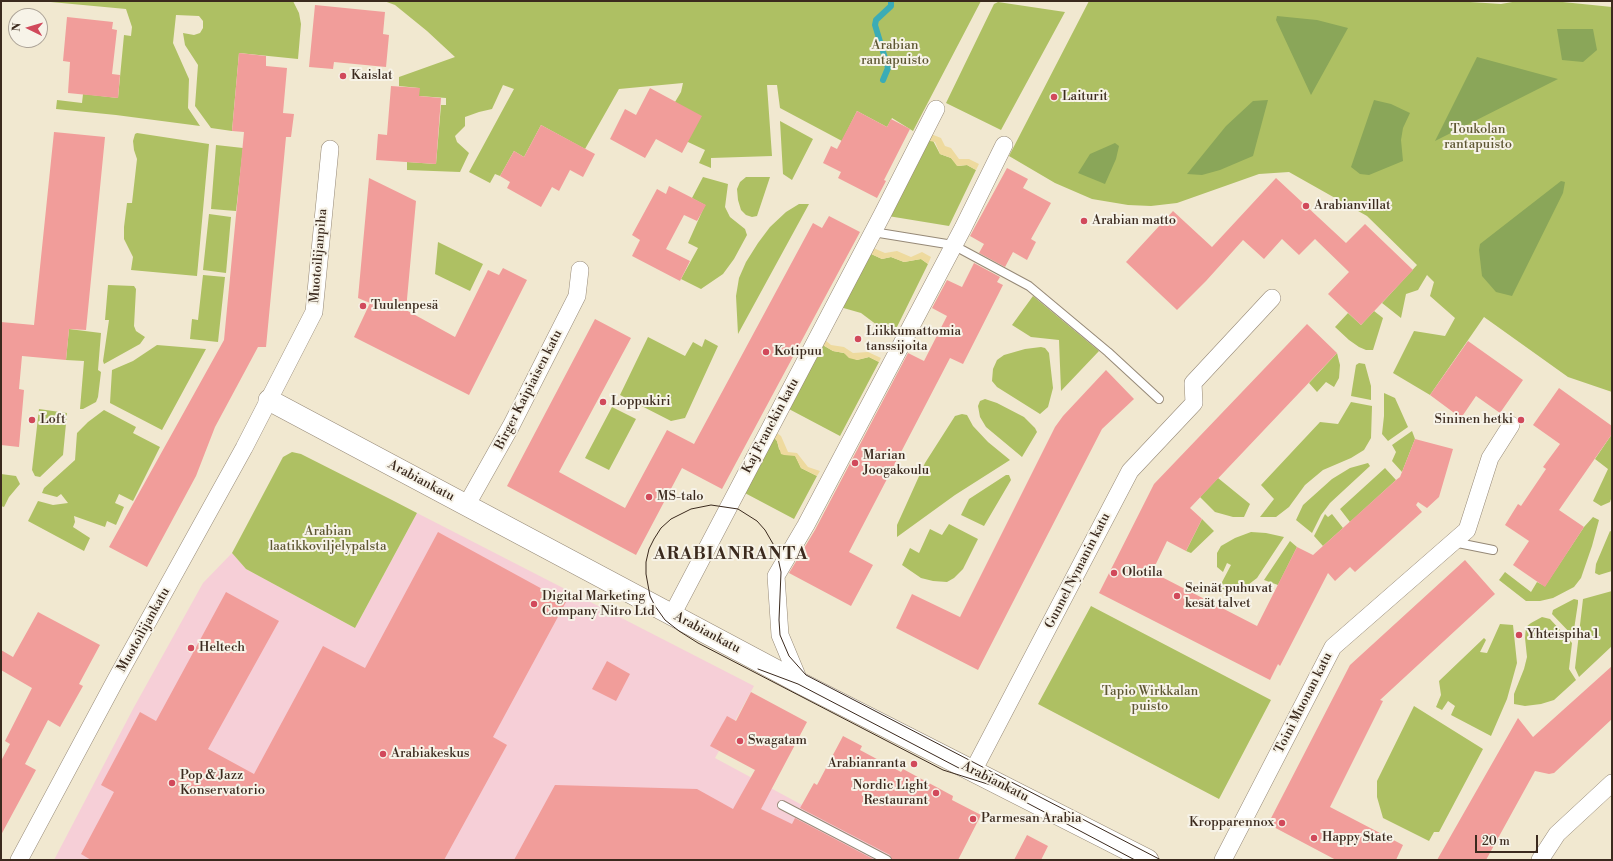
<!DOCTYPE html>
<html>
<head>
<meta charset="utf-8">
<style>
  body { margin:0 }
  #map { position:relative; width:1613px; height:861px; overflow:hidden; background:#f1e8d0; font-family:"Libre Bodoni",serif }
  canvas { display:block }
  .frame { position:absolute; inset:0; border:2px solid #3b2a1e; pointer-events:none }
  .north { position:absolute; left:8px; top:8px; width:40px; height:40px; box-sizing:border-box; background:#f7f3e8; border:1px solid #aca397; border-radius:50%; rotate:275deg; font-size:11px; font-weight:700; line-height:16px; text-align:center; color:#3b2a1e }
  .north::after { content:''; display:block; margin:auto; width:14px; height:18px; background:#d1495b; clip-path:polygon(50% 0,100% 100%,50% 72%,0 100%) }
  .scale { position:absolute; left:1475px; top:835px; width:63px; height:18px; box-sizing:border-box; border:2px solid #3b2a1e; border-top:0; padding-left:5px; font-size:12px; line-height:14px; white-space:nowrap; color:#3b2a1e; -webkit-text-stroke:3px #f7f3e8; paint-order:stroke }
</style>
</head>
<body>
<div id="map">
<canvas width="1613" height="861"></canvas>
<div class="frame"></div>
<div class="north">N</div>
<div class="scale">20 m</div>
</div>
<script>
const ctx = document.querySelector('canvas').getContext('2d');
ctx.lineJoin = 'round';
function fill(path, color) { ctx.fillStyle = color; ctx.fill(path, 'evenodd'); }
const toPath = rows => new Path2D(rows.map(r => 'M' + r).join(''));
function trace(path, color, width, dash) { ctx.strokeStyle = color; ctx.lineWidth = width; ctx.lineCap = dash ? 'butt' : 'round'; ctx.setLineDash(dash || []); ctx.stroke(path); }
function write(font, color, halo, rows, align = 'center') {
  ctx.font = font + ' "Libre Bodoni",serif'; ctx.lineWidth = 4; ctx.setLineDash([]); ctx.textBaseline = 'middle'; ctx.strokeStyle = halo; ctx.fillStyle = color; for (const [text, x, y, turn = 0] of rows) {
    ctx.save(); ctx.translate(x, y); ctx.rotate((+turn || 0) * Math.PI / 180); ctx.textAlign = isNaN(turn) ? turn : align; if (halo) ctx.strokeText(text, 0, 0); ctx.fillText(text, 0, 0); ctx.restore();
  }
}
const built = toPath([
  [417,513,754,686,735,721,727,717,711,746,719,751,715,758,904,860,54,860,133,709,203,583,232,553,246,569,355,628]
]);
const green = toPath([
  [40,1,293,1,299,13,301,24,298,59,239,53,232,131,211,128,195,106,198,65,185,45,183,33,194,35,200,33,203,28,203,21,199,16,176,15,173,43,189,79,188,108,200,126,116,115,56,109,57,100,82,103,83,94,118,98,124,35,131,36,132,27,126,9],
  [384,1,981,1,913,131,892,118,887,127,857,111,842,141,780,108,777,85,767,85,772,156,711,158,711,168,699,163,705,150,688,142,675,102,681,92,683,83,619,89,585,149,541,125,524,157,514,151,500,176,495,174,490,183,469,172,514,89,503,85,492,109,479,112,465,117,465,126,455,136,457,142,469,153,460,172,407,170,407,162,436,164,441,105,446,105,446,98,419,96,419,88,399,86,399,77,455,57,427,31,395,5],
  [1089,1,1455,1,1501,4,1518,1,1553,1,1612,7,1612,392,1568,377,1484,317,1430,395,1393,373,1414,331,1445,336,1455,318,1430,296,1434,282,1427,275,1418,290,1406,294,1401,318,1382,303,1417,265,1367,216,1289,172,1259,174,1177,203,1151,206,1128,205,1092,199,1055,183,1009,156],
  [998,2,1065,12,1001,130,946,103,994,4],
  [780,121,813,139,792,180,783,174],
  [137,133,209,144,197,276,131,270,133,257,124,239,124,227,127,203,132,203,137,159,134,150,133,141,135,134],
  [930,135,940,154,951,158,958,166,967,165,976,170,949,226,888,216],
  [216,145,243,148,236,211,211,209],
  [703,177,728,184,725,207,730,217,745,229,747,235,734,259,723,274,701,289,681,279,698,248,688,243,705,205,692,198],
  [746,177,770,177,757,216,752,217,746,215,741,210,738,200,737,189,740,182],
  [799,204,809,204,738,334,736,296,739,278,746,262,758,243,770,227,786,212],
  [209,214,231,217,226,273,203,270],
  [438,242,483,264,470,291,435,274],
  [869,253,882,259,891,257,904,262,921,259,928,264,893,335,881,328,861,313,840,307],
  [203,275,225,277,218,342,190,339,192,319,198,320],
  [108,285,134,286,136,289,134,326,136,331,145,337,140,344,104,364,103,361,109,320,105,320],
  [1033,296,1099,351,1061,391,1059,340,1031,337,1012,325],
  [1374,311,1383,318,1373,350,1366,350,1359,347,1349,340,1335,327,1348,313,1361,325],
  [69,329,101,333,98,370,101,372,98,397,96,402,83,409,80,409,84,361,66,360],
  [648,337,685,356,693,342,702,347,705,339,718,346,685,418,671,421,620,395],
  [821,344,833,351,844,353,857,360,869,357,879,362,840,436,787,408],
  [157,345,206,349,162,430,110,403,112,370,133,361],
  [1041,347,1045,348,1049,353,1053,388,1048,407,1040,414,997,387,992,381,993,369,997,360,1004,355,1025,349],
  [1337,353,1340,365,1339,378,1334,387,1326,382,1317,392,1309,383],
  [1359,363,1365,364,1371,386,1371,400,1351,396,1356,365],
  [1384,393,1395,398,1408,427,1388,441,1382,434,1384,416],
  [985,399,997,403,1024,417,1035,428,1037,432,1022,457,986,427,980,417,978,406,980,401],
  [1351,402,1372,406,1371,438,1364,450,1351,458,1323,470,1305,485,1289,507,1276,517,1260,517,1274,499,1261,485,1320,422,1338,424],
  [612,407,636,419,609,470,585,458],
  [39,409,67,413,63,455,40,477,35,476,32,470],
  [104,410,136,427,133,433,160,447,133,501,119,494,115,503,124,507,116,525,107,521,105,527,74,516,75,522,73,527,90,538,84,551,28,521,38,501,53,505,68,503,61,494,57,497,42,493,44,488,75,460,77,433,88,422],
  [962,414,967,415,973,426,988,442,1010,460,955,495,897,537,897,525,925,463,955,416],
  [1412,431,1415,439,1402,472,1392,461,1396,452,1392,445],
  [1612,434,1612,496,1610,502,1601,506,1593,501,1608,469,1595,459],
  [772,435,777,441,779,449,785,455,795,455,801,468,817,476,794,519,743,492],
  [292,452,301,454,392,500,417,513,355,628,246,569,232,553,283,457],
  [1368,463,1370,466,1330,503,1321,515,1312,533,1296,520,1303,505,1332,479,1350,468],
  [1385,468,1396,480,1350,522,1340,509],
  [1,474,16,476,20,484,9,497,4,507,1,506],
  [1006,475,1009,475,1011,480,984,526,961,515,969,499],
  [1218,478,1250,504,1244,517,1233,517,1215,512,1200,497],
  [1325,514,1328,517,1332,514,1343,528,1323,546,1314,536],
  [1593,517,1599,520,1592,546,1581,578,1574,587,1553,598,1540,601,1526,601,1499,580,1505,572,1531,592,1537,582,1545,586,1584,527],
  [1202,519,1214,531,1191,553,1186,551],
  [949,524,978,539,963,569,954,578,947,582,933,581,921,578,902,565,910,548,919,553,930,529,942,535],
  [1610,531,1612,532,1612,571,1599,575,1595,573,1596,564],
  [1251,532,1266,533,1284,537,1257,578,1240,591,1230,592,1222,589,1221,584,1231,565,1227,563,1223,572,1217,567,1217,553,1221,546,1235,538],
  [1290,541,1297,547,1278,585,1264,580],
  [1612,591,1612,646,1579,677,1575,668,1583,599],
  [1574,599,1578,600,1578,603,1573,636,1552,614,1553,610],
  [1091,606,1271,700,1219,799,1038,704],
  [1542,617,1550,619,1572,643,1569,669,1576,680,1554,700,1541,704,1525,706,1514,704,1514,694,1524,669,1527,657,1525,638,1526,627,1531,623],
  [1500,624,1513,625,1517,663,1507,699,1491,736,1451,715,1455,706,1448,701,1442,710,1436,707,1441,695,1439,681,1484,638,1486,640,1480,652,1487,653],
  [1414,706,1483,749,1439,832,1434,832,1429,841,1383,818,1377,797,1377,781]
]);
const forest = toPath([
  [1277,16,1317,20,1348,28,1311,95,1276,20],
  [1557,29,1593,29,1597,50,1583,62,1562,60],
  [1477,57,1558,79,1435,141],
  [1268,100,1253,156,1220,170,1202,175,1187,174,1226,126,1253,101],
  [1374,100,1391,104,1410,113,1403,128,1401,140,1403,161,1369,175,1360,174,1351,167],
  [1115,143,1119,146,1116,159,1105,184,1078,173,1090,154],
  [1561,181,1565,182,1563,193,1512,296,1496,292,1482,276,1479,250,1480,244]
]);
const sand = toPath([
  [931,134,941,138,945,146,951,148,959,159,969,159,979,164,976,170,967,165,957,166,951,158,940,154,935,142,930,141],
  [871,247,885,253,897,251,911,257,922,252,931,257,928,264,921,259,904,262,891,257,882,259,869,253],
  [824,339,831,345,844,347,853,353,868,352,881,358,879,362,869,357,857,360,849,358,844,353,833,351,821,344],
  [774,431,781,436,788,452,797,453,808,467,820,471,817,476,801,468,795,456,784,455,781,454,777,441,772,435]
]);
const stream = toPath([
  [883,80,888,68,875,25,876,20,891,6,891,1]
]);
const building = toPath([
  [315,5,385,12,383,34,389,35,386,67,334,62,333,69,309,67],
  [67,17,113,22,112,29,117,30,112,74,120,75,118,98,68,93,70,62,63,61],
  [239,53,266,56,266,66,287,68,283,113,294,114,291,137,286,137,266,347,258,347,215,427,196,476,147,567,109,547,224,340,244,132,232,131],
  [391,86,420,88,419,96,441,98,436,164,376,160,378,134,387,135],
  [650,88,702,116,682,153,656,139,645,158,610,139,625,109,636,115],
  [857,111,887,127,891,119,910,129,884,180,886,181,877,198,838,178,841,172,823,163,831,146,837,149],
  [541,125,595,154,583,177,570,170,559,191,552,187,541,207,507,188,510,182,500,176,514,151,524,157],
  [54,132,105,137,86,330,69,329,66,360,22,356,19,389,24,390,19,447,1,445,1,322,34,325],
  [1007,168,1028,179,1023,188,1051,203,1031,239,1036,242,1027,260,1013,252,1005,267,979,253,984,244,970,236],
  [369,178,416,201,406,310,455,337,488,270,499,275,503,268,527,280,469,395,354,337,370,303,358,298],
  [1276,178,1346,243,1365,224,1413,270,1361,325,1328,294,1349,272,1315,239,1299,255,1282,239,1264,259,1243,240,1206,281,1177,310,1126,262,1173,211,1212,247],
  [669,186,706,205,697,221,684,215,666,249,690,261,680,281,632,256,640,240,632,235,657,189,666,194],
  [829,216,860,232,722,489,682,468,636,555,507,486,595,319,631,338,559,472,625,508,667,430,694,444,813,223,822,228],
  [974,263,1000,277,997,282,1003,285,963,364,950,358,849,552,873,565,851,606,789,573,815,530,908,353,924,361,947,316,932,308,947,280,962,287],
  [1307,324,1337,353,1190,508,1202,519,1186,551,1167,541,1152,572,1257,626,1297,547,1313,555,1396,480,1400,477,1415,439,1453,449,1439,497,1427,508,1418,502,1416,505,1422,512,1355,572,1350,567,1335,581,1328,573,1280,666,1278,664,1270,680,1099,593,1154,484],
  [1468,341,1523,380,1500,413,1476,396,1461,418,1430,395],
  [1106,370,1134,399,1102,429,978,670,896,628,912,594,960,617,1055,427,1063,416],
  [1559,388,1612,426,1612,434,1559,510,1584,527,1545,587,1513,565,1529,541,1505,525,1518,504,1521,506,1546,469,1543,467,1560,444,1533,425],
  [438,532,566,602,493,737,507,745,444,860,91,860,81,854,114,792,101,785,140,712,156,721,226,592,279,621,208,749,254,774,323,646,365,668],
  [1465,560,1495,594,1380,700,1383,701,1330,807,1403,845,1396,860,1336,860,1268,824,1350,665],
  [38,612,100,645,79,684,83,686,60,727,48,720,25,764,36,770,1,835,1,761,10,744,5,741,32,688,1,670,1,650,13,657],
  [607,661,630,674,616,701,592,689],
  [1612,666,1612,719,1554,773,1549,774,1535,771,1486,860,1437,860,1518,718,1533,737],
  [751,692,807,722,761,809,792,824,795,818,875,860,514,860,555,785,697,789,733,809,755,770,710,746,727,716,736,721],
  [843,736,862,746,860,750,901,772,903,769,953,796,952,800,981,815,958,860,892,860,890,855,800,808,814,783,817,785],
  [1027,835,1048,846,1041,860,1014,860]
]);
const service = toPath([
  [873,232,953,245,1029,286,1108,352,1159,399],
  [1453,542,1493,550],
  [782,805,887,860]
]);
const minor = toPath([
  [466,506,511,426,577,296,580,270],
  [672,615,882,215,936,109],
  [800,683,780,635,776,576,806,525,963,228,1004,145],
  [973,771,1130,471,1194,403,1193,383,1272,298],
  [19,860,115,681,244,448,314,312,330,149],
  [1223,860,1333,647,1467,530,1490,458,1511,425],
  [1540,860,1557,834,1612,783]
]);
const tertiary = toPath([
  [269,400,800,683,1148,860]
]);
const tram = toPath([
  [758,669,798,684,978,778],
  [1135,860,997,787,943,770,698,643,679,631,665,620,655,606,650,596,646,574,646,562,649,549,654,539,661,528,671,519,691,509,711,505,738,509,757,521,765,530,776,549,781,572,779,620,780,635,789,656,806,675,1161,860]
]);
const markers = [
  [343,76,4,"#d1495b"],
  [1054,97,4,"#d1495b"],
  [1306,206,4,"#d1495b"],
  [1084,221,4,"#d1495b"],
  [363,306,4,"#d1495b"],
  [858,339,4,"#d1495b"],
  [766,352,4,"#d1495b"],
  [603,402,4,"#d1495b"],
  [32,420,4,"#d1495b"],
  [1521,420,4,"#d1495b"],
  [855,463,4,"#d1495b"],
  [649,497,4,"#d1495b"],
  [1114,573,4,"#d1495b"],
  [1177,596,4,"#d1495b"],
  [534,604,4,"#d1495b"],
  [1519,635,4,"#d1495b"],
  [191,648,4,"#d1495b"],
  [740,741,4,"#d1495b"],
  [383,754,4,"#d1495b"],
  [914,764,4,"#d1495b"],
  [172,783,4,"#d1495b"],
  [936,793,4,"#d1495b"],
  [973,819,4,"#d1495b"],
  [1282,823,4,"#d1495b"],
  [1314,838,4,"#d1495b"]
];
const parkNames = [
  ["Arabian",895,46],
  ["rantapuisto",895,61],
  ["Toukolan",1478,130],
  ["rantapuisto",1478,145],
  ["Arabian",328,532],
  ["laatikkoviljelypalsta",328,547],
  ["Tapio Wirkkalan",1150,692],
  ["puisto",1150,707]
];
const poiNames = [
  ["Kaislat",351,76],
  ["Laiturit",1062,97],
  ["Arabianvillat",1314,206],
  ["Arabian matto",1092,221],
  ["Tuulenpesä",371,306],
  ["Liikkumattomia",866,332],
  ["tanssijoita",866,347],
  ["Kotipuu",774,352],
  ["Loppukiri",611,402],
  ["Loft",40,420],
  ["Sininen hetki",1513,420,"right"],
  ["Marian",863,456],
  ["Joogakoulu",863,471],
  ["MS-talo",657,497],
  ["Olotila",1122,573],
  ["Seinät puhuvat",1185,589],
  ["kesät talvet",1185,604],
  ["Digital Marketing",542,597],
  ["Company Nitro Ltd",542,612],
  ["Yhteispiha 1",1527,635],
  ["Heltech",199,648],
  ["Swagatam",748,741],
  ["Arabiakeskus",391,754],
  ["Arabianranta",906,764,"right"],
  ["Pop & Jazz",180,776],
  ["Konservatorio",180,791],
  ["Nordic Light",928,786,"right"],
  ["Restaurant",928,801,"right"],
  ["Parmesan Arabia",981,819],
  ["Kropparennox",1274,823,"right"],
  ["Happy State",1322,838]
];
const streetNames = [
  ["Muotoilijanpiha",319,256,-85],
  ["Birger Kaipiaisen katu",529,390,-63],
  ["Kaj Franckin katu",771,426,-62],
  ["Arabiankatu",421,481,28],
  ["Gunnel Nymanin katu",1078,571,-63],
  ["Muotoilijankatu",144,630,-61],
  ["Arabiankatu",707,633,28],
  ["Toini Muonan katu",1304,703,-63],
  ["Arabiankatu",995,782,27]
];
const districtNames = [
  ["ARABIANRANTA",731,555]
];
fill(built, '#f6cfd7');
fill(green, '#aec063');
fill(forest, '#8aa659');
fill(sand, '#eeda9e');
trace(stream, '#3bacb6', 6);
fill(building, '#f19d9a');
trace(service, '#968977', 10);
trace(minor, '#968977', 18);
trace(tertiary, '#968977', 22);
trace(service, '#fff', 8);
trace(minor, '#fff', 17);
trace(tertiary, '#fff', 21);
trace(tram, '#3b2a1e', 1);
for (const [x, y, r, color] of markers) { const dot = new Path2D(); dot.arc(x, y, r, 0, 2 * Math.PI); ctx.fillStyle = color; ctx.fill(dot); trace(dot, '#f7f3e8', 1.5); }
write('13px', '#5e5733', '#f7f3e8', parkNames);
write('13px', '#3b2a1e', '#f7f3e8', poiNames, 'left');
write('13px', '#3b2a1e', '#f7f3e8', streetNames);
ctx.letterSpacing = '1px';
write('bold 17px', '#3b2a1e', '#f7f3e8', districtNames);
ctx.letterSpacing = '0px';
</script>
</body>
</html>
